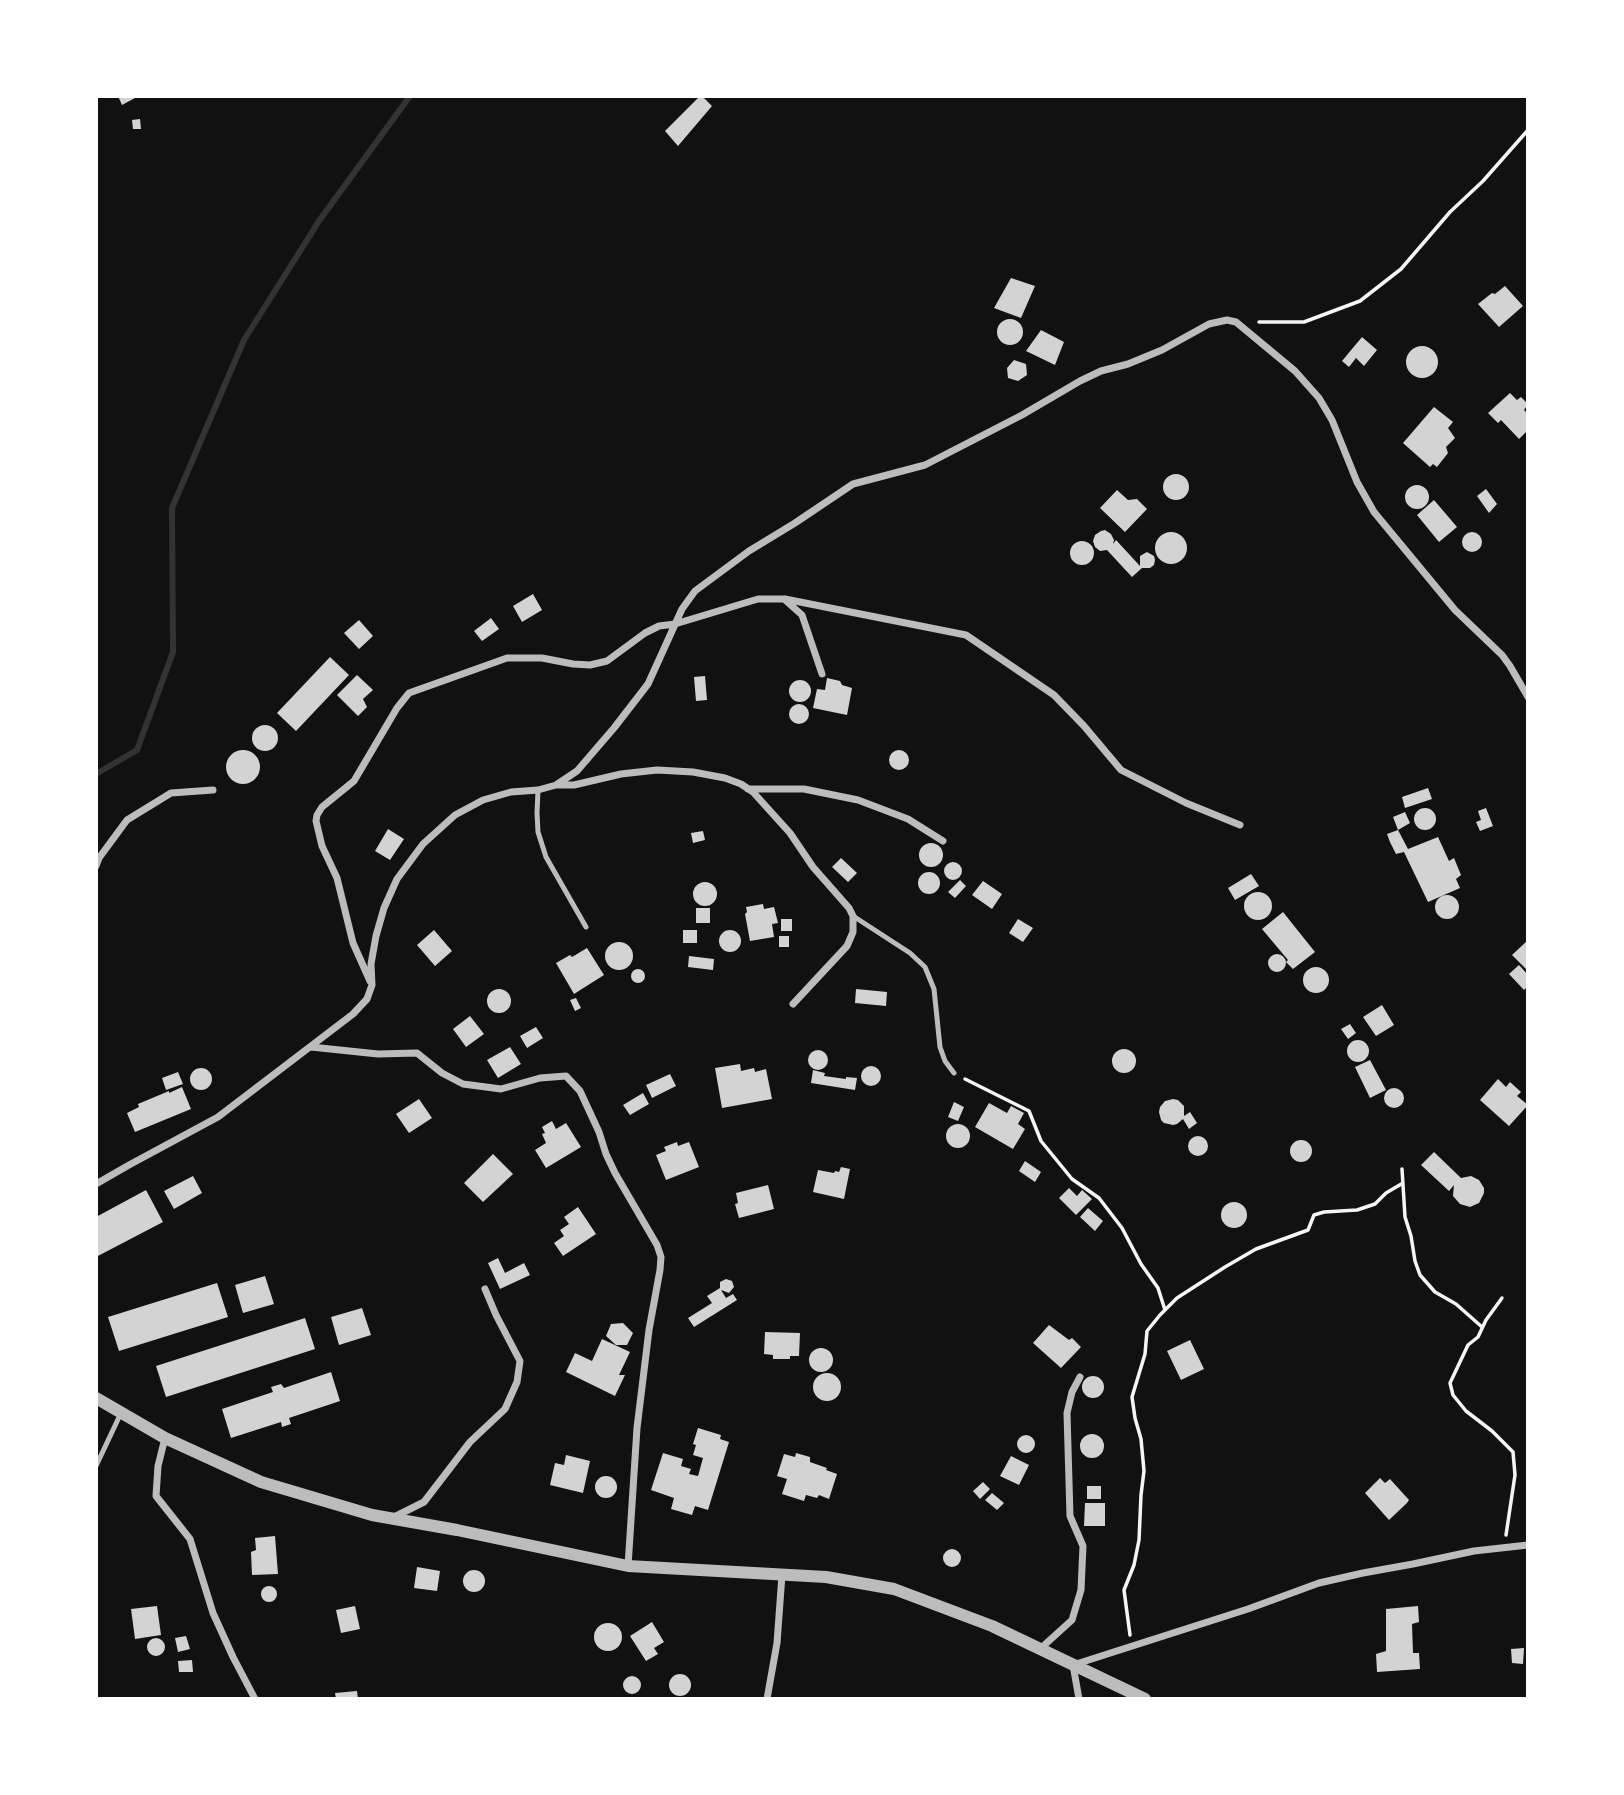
<!DOCTYPE html>
<html>
<head>
<meta charset="utf-8">
<style>
  body { margin:0 }
  #map { position:relative; width:1624px; height:1795px; overflow:hidden; background:#111; font-family:Lato,sans-serif }
  canvas { display:block }
  .frame { position:absolute; inset:0; border:98px solid #fff; pointer-events:none }
</style>
</head>
<body>
<div id="map">
<canvas width="1624" height="1795"></canvas>
<div class="frame"></div>
</div>
<script>
const ctx = document.querySelector('canvas').getContext('2d');
ctx.lineJoin = 'round';
const toPath = rows => new Path2D(rows.map(r => 'M' + r).join(''));
function trace(path, color, width, dash) { ctx.strokeStyle = color; ctx.lineWidth = width; ctx.lineCap = dash ? 'butt' : 'round'; ctx.setLineDash(dash || []); ctx.stroke(path); }
function fill(path, color) { ctx.fillStyle = color; ctx.fill(path, 'evenodd'); }
const stream = toPath([
  [96,774,137,750,173,652,172,508,244,340,319,221,410,96]
]);
const building = toPath([
  [118,96,134,96,135,98,122,105],
  [700,96,702,96,712,106,678,146,665,131],
  [140,119,141,129,133,129,132,120],
  [1011,278,1035,286,1021,318,994,308],
  [1505,286,1523,306,1499,327,1478,304,1492,293,1495,294],
  '997 332a13 13 0 1 1 26 0a13 13 0 1 1-26 0Z',
  [1041,330,1064,342,1055,365,1026,351],
  [1362,337,1377,350,1364,366,1356,358,1349,367,1342,361],
  '1406 362a16 16 0 1 1 32 0a16 16 0 1 1-32 0Z',
  [1014,360,1026,364,1027,375,1018,381,1008,378,1007,368],
  [1510,393,1517,400,1521,397,1528,404,1524,410,1528,414,1528,430,1519,439,1501,420,1498,423,1488,413],
  [1434,407,1453,422,1448,428,1455,438,1446,447,1448,453,1437,467,1433,464,1430,467,1403,443],
  '1163 487a13 13 0 1 1 26 0a13 13 0 1 1-26 0Z',
  '1405 497a12 12 0 1 1 24 0a12 12 0 1 1-24 0Z',
  [1486,489,1497,504,1489,513,1477,496],
  [1117,490,1128,500,1137,499,1147,509,1125,532,1100,508],
  [1434,500,1457,527,1439,542,1417,515],
  [1105,530,1111,534,1114,540,1113,544,1116,540,1140,566,1140,556,1147,552,1154,556,1155,560,1154,565,1150,568,1142,568,1132,577,1107,550,1100,551,1095,547,1093,541,1095,535,1101,531],
  '1462 542a10 10 0 1 1 20 0a10 10 0 1 1-20 0Z',
  '1155 548a16 16 0 1 1 32 0a16 16 0 1 1-32 0Z',
  '1070 553a12 12 0 1 1 24 0a12 12 0 1 1-24 0Z',
  [533,594,542,610,522,622,513,606],
  [491,618,499,629,482,641,474,631],
  [359,620,373,636,359,649,344,633],
  [330,657,349,675,296,731,277,713],
  [357,675,373,690,363,699,367,707,358,716,337,695],
  [705,676,707,700,696,701,694,677],
  [827,678,840,681,842,685,852,688,847,715,813,708,817,689,825,690],
  '789 691a11 11 0 1 1 22 0a11 11 0 1 1-22 0Z',
  '789 714a10 10 0 1 1 20 0a10 10 0 1 1-20 0Z',
  '252 738a13 13 0 1 1 26 0a13 13 0 1 1-26 0Z',
  '226 767a17 17 0 1 1 34 0a17 17 0 1 1-34 0Z',
  '889 760a10 10 0 1 1 20 0a10 10 0 1 1-20 0Z',
  [1428,788,1432,799,1405,808,1402,797],
  '1414 819a11 11 0 1 1 22 0a11 11 0 1 1-22 0Z',
  [1486,808,1493,826,1480,831,1476,822,1481,820,1478,811],
  [1405,812,1410,823,1398,830,1393,817],
  [388,829,404,839,390,860,375,851],
  [1398,830,1408,849,1438,837,1449,861,1454,858,1461,875,1456,879,1460,888,1428,902,1404,852,1396,854,1390,842,1387,834],
  [703,831,705,840,693,843,691,833],
  '919 855a12 12 0 1 1 24 0a12 12 0 1 1-24 0Z',
  [841,858,857,873,848,882,832,867],
  '944 871a9 9 0 1 1 18 0a9 9 0 1 1-18 0Z',
  '918 883a11 11 0 1 1 22 0a11 11 0 1 1-22 0Z',
  [1251,874,1259,886,1235,900,1228,888],
  [960,880,966,886,955,898,948,892],
  [983,881,1002,894,992,909,972,895],
  '693 894a12 12 0 1 1 24 0a12 12 0 1 1-24 0Z',
  '1244 906a14 14 0 1 1 28 0a14 14 0 1 1-28 0Z',
  '1435 907a12 12 0 1 1 24 0a12 12 0 1 1-24 0Z',
  [763,904,764,909,774,907,778,923,772,924,774,937,750,941,745,914,747,912,746,907],
  [696,908,710,908,710,923,696,923],
  [1283,912,1315,952,1293,969,1286,962,1288,960,1262,929],
  [781,919,792,919,792,931,781,931],
  [1018,919,1033,928,1023,942,1009,933],
  [434,930,452,951,435,966,417,945],
  [683,930,697,930,697,943,683,943],
  '719 941a11 11 0 1 1 22 0a11 11 0 1 1-22 0Z',
  [779,936,789,936,789,947,779,947],
  [1528,940,1528,971,1512,955],
  '605 956a14 14 0 1 1 28 0a14 14 0 1 1-28 0Z',
  [587,948,604,975,574,994,556,963,570,955,572,957],
  '1268 963a9 9 0 1 1 18 0a9 9 0 1 1-18 0Z',
  [689,956,714,959,713,970,688,967],
  [1519,965,1528,975,1528,986,1524,990,1509,974],
  '1303 980a13 13 0 1 1 26 0a13 13 0 1 1-26 0Z',
  '631 976a7 7 0 1 1 14 0a7 7 0 1 1-14 0Z',
  [856,989,887,992,886,1006,855,1003],
  '487 1001a12 12 0 1 1 24 0a12 12 0 1 1-24 0Z',
  [576,998,581,1008,575,1011,570,1000],
  [1382,1005,1394,1025,1376,1036,1363,1017],
  [470,1016,484,1034,466,1047,453,1029],
  [1350,1024,1356,1033,1348,1039,1341,1029],
  [536,1027,543,1038,527,1048,520,1036],
  '1347 1051a11 11 0 1 1 22 0a11 11 0 1 1-22 0Z',
  [510,1047,521,1064,498,1078,487,1060],
  '1112 1061a12 12 0 1 1 24 0a12 12 0 1 1-24 0Z',
  '808 1060a10 10 0 1 1 20 0a10 10 0 1 1-20 0Z',
  [1370,1060,1386,1090,1370,1098,1355,1067],
  [740,1064,741,1071,754,1068,755,1072,766,1069,772,1099,722,1108,715,1068],
  '861 1076a10 10 0 1 1 20 0a10 10 0 1 1-20 0Z',
  '190 1079a11 11 0 1 1 22 0a11 11 0 1 1-22 0Z',
  [813,1070,825,1073,824,1076,846,1079,846,1077,857,1078,855,1090,811,1083],
  [178,1072,183,1084,166,1090,162,1078],
  [670,1074,676,1086,652,1098,646,1085],
  [1498,1079,1506,1087,1510,1082,1521,1092,1517,1096,1528,1105,1509,1126,1480,1100],
  [182,1087,191,1109,135,1132,127,1113,139,1107,138,1104,169,1091,169,1093],
  '1384 1098a10 10 0 1 1 20 0a10 10 0 1 1-20 0Z',
  [643,1093,649,1104,630,1115,623,1105],
  [419,1099,432,1118,409,1133,396,1114],
  [1173,1099,1178,1100,1184,1106,1184,1116,1190,1112,1197,1123,1189,1129,1183,1119,1177,1124,1173,1125,1164,1123,1161,1120,1159,1112,1160,1107,1165,1101],
  [954,1102,964,1107,958,1121,948,1117],
  [989,1103,1007,1113,1011,1106,1024,1113,1018,1124,1025,1129,1013,1149,975,1127],
  [552,1121,556,1129,566,1123,581,1147,546,1168,535,1150,546,1143,542,1134,545,1133,542,1127],
  '946 1136a12 12 0 1 1 24 0a12 12 0 1 1-24 0Z',
  '1188 1146a10 10 0 1 1 20 0a10 10 0 1 1-20 0Z',
  '1290 1151a11 11 0 1 1 22 0a11 11 0 1 1-22 0Z',
  [677,1142,678,1146,689,1142,699,1167,666,1180,656,1155,666,1151,664,1147],
  [1434,1152,1461,1178,1471,1176,1479,1180,1484,1188,1484,1193,1479,1203,1470,1207,1460,1204,1453,1196,1454,1185,1449,1191,1421,1165],
  [493,1154,513,1174,483,1202,464,1183],
  [1025,1161,1041,1172,1035,1182,1019,1171],
  [841,1167,850,1169,844,1199,813,1192,818,1170,834,1173,835,1171,839,1172],
  [193,1176,202,1193,174,1209,164,1191],
  [768,1185,774,1209,739,1218,735,1204,738,1203,736,1193],
  [1069,1188,1077,1196,1082,1190,1092,1199,1076,1215,1059,1198],
  [146,1190,163,1222,96,1257,96,1217],
  '1221 1215a13 13 0 1 1 26 0a13 13 0 1 1-26 0Z',
  [578,1207,596,1234,563,1256,554,1243,564,1236,560,1230,569,1224,564,1217],
  [1088,1208,1103,1221,1095,1231,1080,1217],
  [498,1258,505,1273,524,1263,530,1275,500,1289,488,1263],
  [265,1276,274,1304,243,1313,235,1285],
  [726,1279,732,1281,734,1287,729,1293,721,1290,726,1298,733,1294,737,1300,694,1327,688,1318,712,1303,707,1296,720,1288,720,1282],
  [217,1283,228,1317,119,1351,108,1317],
  [362,1308,371,1335,339,1345,331,1317],
  [305,1318,315,1349,166,1397,156,1366],
  [623,1323,633,1333,627,1345,616,1345,606,1336,611,1324],
  [1049,1325,1069,1340,1072,1338,1081,1347,1061,1368,1033,1343],
  [765,1332,800,1333,799,1356,790,1356,790,1359,773,1359,773,1355,764,1354],
  [602,1339,630,1352,619,1375,625,1375,615,1396,566,1372,575,1353,592,1361],
  [1190,1340,1204,1369,1181,1380,1167,1351],
  '809 1360a12 12 0 1 1 24 0a12 12 0 1 1-24 0Z',
  [331,1372,340,1401,289,1418,291,1424,282,1427,281,1422,231,1438,222,1409,273,1392,271,1387,281,1384,284,1388],
  '813 1387a14 14 0 1 1 28 0a14 14 0 1 1-28 0Z',
  '1082 1387a11 11 0 1 1 22 0a11 11 0 1 1-22 0Z',
  [698,1428,721,1435,720,1439,729,1442,708,1510,695,1506,692,1515,671,1509,674,1498,651,1490,663,1453,683,1459,681,1466,691,1469,689,1474,698,1476,703,1458,693,1455,696,1445,693,1444],
  '1080 1446a12 12 0 1 1 24 0a12 12 0 1 1-24 0Z',
  '1017 1444a9 9 0 1 1 18 0a9 9 0 1 1-18 0Z',
  [796,1453,810,1457,810,1462,827,1468,826,1470,837,1474,829,1499,819,1495,817,1498,806,1495,804,1501,782,1494,787,1479,777,1476,784,1454,795,1457],
  [566,1455,590,1461,583,1493,550,1485,555,1463,564,1465],
  [1011,1456,1029,1465,1019,1485,1000,1476],
  '595 1487a11 11 0 1 1 22 0a11 11 0 1 1-22 0Z',
  [1380,1478,1385,1483,1390,1479,1409,1500,1407,1503,1389,1520,1365,1493],
  [983,1482,990,1489,980,1499,973,1491],
  [1087,1486,1101,1486,1101,1499,1087,1499],
  [992,1493,1004,1503,997,1510,985,1500],
  [1085,1503,1105,1503,1105,1526,1084,1526],
  [275,1536,278,1574,252,1575,251,1552,256,1550,255,1538],
  '943 1558a9 9 0 1 1 18 0a9 9 0 1 1-18 0Z',
  [417,1567,440,1571,437,1591,414,1588],
  '463 1581a11 11 0 1 1 22 0a11 11 0 1 1-22 0Z',
  '261 1594a8 8 0 1 1 16 0a8 8 0 1 1-16 0Z',
  [157,1606,161,1635,135,1639,131,1609],
  [355,1606,360,1629,341,1633,336,1610],
  [1418,1606,1419,1622,1412,1624,1413,1653,1419,1653,1420,1669,1377,1672,1376,1654,1386,1651,1386,1609],
  [652,1622,664,1642,654,1648,658,1654,646,1661,630,1636],
  '594 1637a14 14 0 1 1 28 0a14 14 0 1 1-28 0Z',
  [186,1636,190,1649,178,1652,175,1638],
  '147 1647a9 9 0 1 1 18 0a9 9 0 1 1-18 0Z',
  [1524,1648,1523,1664,1512,1663,1511,1649],
  [192,1660,193,1672,179,1672,178,1661],
  '669 1685a11 11 0 1 1 22 0a11 11 0 1 1-22 0Z',
  '623 1685a9 9 0 1 1 18 0a9 9 0 1 1-18 0Z',
  [357,1691,358,1699,336,1699,335,1693]
]);
const path = toPath([
  [1259,322,1304,322,1360,301,1401,269,1450,212,1483,181,1528,130],
  [965,1079,1029,1111,1041,1141,1072,1179,1099,1198,1122,1228,1141,1264,1158,1288,1165,1310],
  [1402,1169,1405,1217,1411,1236,1415,1261,1420,1275,1435,1292,1456,1304,1482,1327],
  [1502,1298,1486,1320,1478,1337,1468,1345,1450,1383,1453,1395,1466,1411,1492,1431,1513,1452,1515,1475,1506,1535],
  [1130,1635,1124,1590,1134,1565,1139,1540,1141,1495,1144,1471,1141,1439,1135,1418,1132,1397,1145,1354,1147,1331,1160,1315,1177,1298,1225,1267,1256,1249,1308,1230,1314,1215,1324,1212,1357,1210,1375,1204,1386,1193,1403,1183]
]);
const service = toPath([
  [538,790,537,813,538,832,546,857,586,927],
  [853,916,910,953,925,967,934,989,940,1047,945,1061,954,1073],
  [96,1466,121,1413]
]);
const minor = toPath([
  [785,599,966,635,1054,695,1084,726,1121,770,1186,803,1240,825],
  [557,785,574,785,621,774,657,770,693,772,725,778,741,784,753,792,790,833,813,867,849,908,853,916,853,932,847,946,793,1004],
  [748,789,804,789,858,800,908,819,943,841],
  [96,866,99,858,127,820,171,793,213,790],
  [370,981,353,943,337,878,322,846,316,821,317,815,322,807,354,781,397,708,409,693,507,658,542,658,573,664,590,665,607,661,645,633,659,626,675,624,758,599,784,599,802,615,822,674],
  [311,1047,378,1054,417,1053,442,1073,463,1084,501,1089,540,1078,566,1076,580,1091,599,1132,606,1154,615,1173,657,1245,661,1257,660,1270,649,1330,637,1428,628,1566],
  [96,1184,129,1165,218,1117,353,1014,367,999,372,985,371,964,376,936,384,908,397,879,423,844,455,815,483,800,511,792,538,790,556,785,577,771,614,728,648,684,682,609,695,591,749,551,795,523,853,484,925,465,1022,415,1080,381,1101,371,1128,364,1162,350,1209,324,1227,320,1236,322,1295,371,1319,398,1332,420,1357,482,1374,512,1455,610,1502,655,1510,666,1528,697],
  [165,1438,158,1466,156,1496,190,1539,213,1613,233,1657,255,1699],
  [392,1518,424,1502,470,1442,505,1409,517,1382,520,1361,496,1315,485,1289],
  [1040,1649,1072,1620,1081,1590,1083,1546,1070,1516,1067,1413,1072,1392,1080,1377],
  [767,1699,777,1643,782,1575],
  [1079,1699,1073,1665,1248,1609,1319,1583,1363,1573,1413,1564,1474,1551,1528,1545]
]);
const tertiary = toPath([
  [96,1398,165,1438,261,1482,372,1515,457,1530,628,1566,826,1577,894,1589,992,1626,1145,1699]
]);
trace(stream, '#333', 6);
fill(building, '#d3d3d3');
trace(path, '#f5f5f5', 3.5);
trace(service, '#bcbcbc', 5);
trace(minor, '#bcbcbc', 7);
trace(tertiary, '#bcbcbc', 12);
</script>
</body>
</html>
